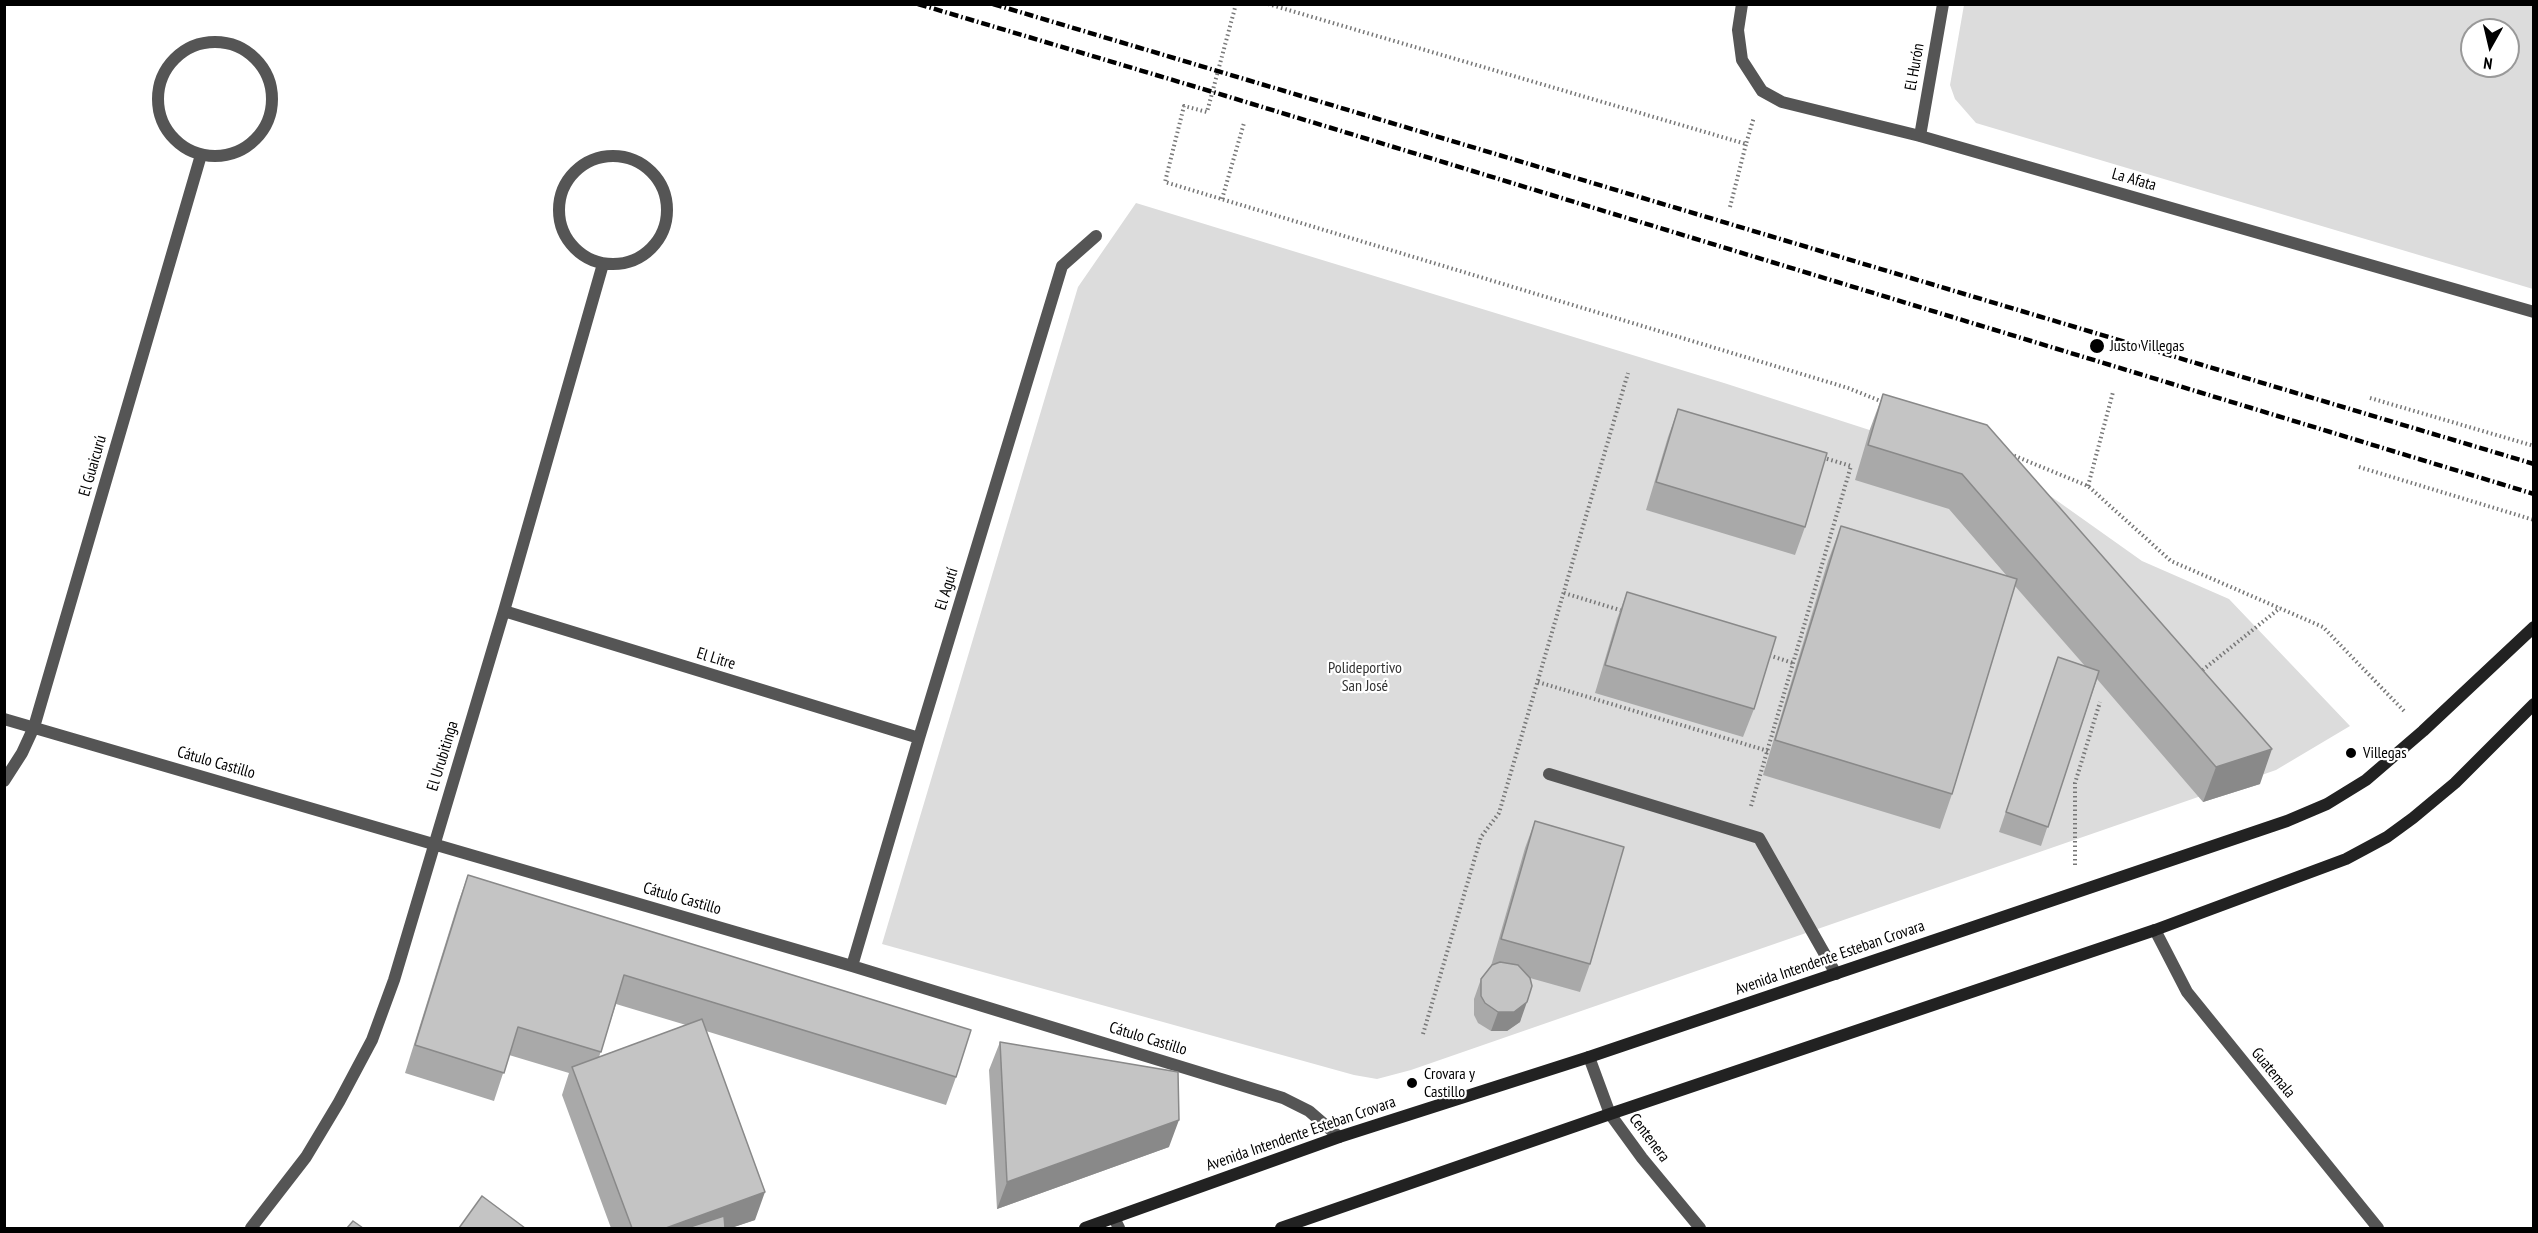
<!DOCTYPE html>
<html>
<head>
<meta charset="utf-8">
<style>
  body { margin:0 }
  #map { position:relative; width:2538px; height:1233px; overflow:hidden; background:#fff; font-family:"PT Sans Narrow",sans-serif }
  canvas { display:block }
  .frame { position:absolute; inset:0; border:6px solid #000; pointer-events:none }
  .north { position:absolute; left:2460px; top:18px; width:60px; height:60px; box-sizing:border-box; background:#fff; border:2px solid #999; border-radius:50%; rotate:188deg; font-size:16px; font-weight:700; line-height:24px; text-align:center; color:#000 }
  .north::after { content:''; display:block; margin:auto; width:21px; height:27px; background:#000; clip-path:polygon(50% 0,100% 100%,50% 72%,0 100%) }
</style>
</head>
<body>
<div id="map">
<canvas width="2538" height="1233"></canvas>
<div class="frame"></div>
<div class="north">N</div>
</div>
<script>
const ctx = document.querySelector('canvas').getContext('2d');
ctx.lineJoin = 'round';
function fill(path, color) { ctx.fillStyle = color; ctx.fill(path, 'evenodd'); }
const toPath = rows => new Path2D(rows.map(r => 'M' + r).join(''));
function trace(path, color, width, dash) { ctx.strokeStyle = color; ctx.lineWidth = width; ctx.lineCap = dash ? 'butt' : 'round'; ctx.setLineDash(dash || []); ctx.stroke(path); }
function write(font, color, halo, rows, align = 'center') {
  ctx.font = font + ' "PT Sans Narrow",sans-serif'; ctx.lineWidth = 4.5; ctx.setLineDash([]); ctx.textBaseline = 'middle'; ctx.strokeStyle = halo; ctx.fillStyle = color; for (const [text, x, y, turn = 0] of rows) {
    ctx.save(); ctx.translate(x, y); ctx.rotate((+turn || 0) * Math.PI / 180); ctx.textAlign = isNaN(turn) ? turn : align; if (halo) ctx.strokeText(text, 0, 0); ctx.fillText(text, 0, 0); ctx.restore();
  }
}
const green = toPath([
  [1964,5,2533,5,2533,289,1976,123,1955,99,1950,85],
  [2472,30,2508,30,2508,66,2472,66],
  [1136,203,1724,383,1947,455,2049,495,2142,561,2229,599,2350,726,2276,770,1411,1070,1377,1079,1354,1075,882,944,1078,287]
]);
const path = toPath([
  [1236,4,1207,112,1184,106,1165,182,1848,388,1883,402],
  [1268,4,1746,144,1754,117],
  [1222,199,1244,123],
  [1730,207,1746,144],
  [2370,398,2534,446],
  [2010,454,2088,486,2171,561,2323,627,2404,711],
  [2359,467,2534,520],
  [2088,486,2113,392],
  [1564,593,1623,611],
  [1765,654,1793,663],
  [2199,673,2280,608],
  [1538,682,1768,751],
  [1751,806,1851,466,1821,457],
  [2075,865,2075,783,2100,702],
  [1423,1034,1481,837,1499,813,1628,373]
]);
const service = toPath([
  [1549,774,1759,838,1836,974]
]);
const minor = toPath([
  [1742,4,1738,30,1742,60,1762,91,1782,102,1920,136,2534,312],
  '158 99a57 57 0 1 1 114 0a57 57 0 1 1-114 0Z',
  [1920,136,1943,4],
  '559 210a54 54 0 1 1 108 0a54 54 0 1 1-108 0Z',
  [504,611,919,738],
  [4,719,852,966,1283,1098,1309,1111,1339,1137],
  [4,781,22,753,34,727,201,155],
  [2155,930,2187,992,2378,1228],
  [852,966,919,738,1062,266,1096,236],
  [1589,1057,1610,1114,1642,1158,1700,1228],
  [1114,1218,1119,1228],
  [251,1228,306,1157,339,1102,372,1040,394,980,504,611,603,264]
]);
const secondary = toPath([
  [1085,1228,1339,1137,1589,1057,2287,821,2327,804,2366,780,2423,731,2534,627],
  [1281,1228,1610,1114,2155,930,2346,859,2387,837,2413,818,2455,783,2534,704]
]);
const rail = toPath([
  [918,4,1213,92,2534,494],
  [993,4,2534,464]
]);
const wall = toPath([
  [1883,394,1987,425,2260,784,2203,802,2097,679,2041,846,1999,832,2058,657,2085,666,2015,586,1952,794,1940,829,1763,775,1828,561,1841,526,2007,576,1949,509,1855,480,1870,429],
  [1678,409,1805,527,1795,555,1646,510,1668,437],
  [1627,592,1754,709,1743,737,1595,693,1617,619],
  [1535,821,1590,964,1580,992,1530,978,1520,1022,1507,1031,1491,1031,1478,1023,1474,1015,1474,999,1481,979,1491,966,1525,848],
  [468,875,956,1077,946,1105,706,1031,755,1220,731,1228,611,1228,562,1095,569,1073,509,1055,494,1101,405,1073,458,903],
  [616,1004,686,1025,599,1057],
  [1000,1042,1169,1147,997,1209,989,1070]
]);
const shadedWall = toPath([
  [2272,749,2260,784,2203,802,2216,767],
  [1527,1002,1520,1022,1507,1031,1491,1031,1498,1012],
  [1179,1120,1169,1147,997,1209,1007,1182],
  [765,1192,755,1220,731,1228,666,1228]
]);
const building = toPath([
  [1883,394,1987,425,2272,749,2216,767,1962,474,1868,445,1883,394],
  [1678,409,1827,453,1805,527,1656,482,1678,409],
  [1841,526,2017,579,1952,794,1775,740,1841,526],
  [1627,592,1776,637,1754,709,1605,665,1627,592],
  [2058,657,2099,671,2048,827,2006,812,2058,657],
  [1535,821,1624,847,1590,964,1501,939,1535,821],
  [468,875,971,1030,956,1077,624,975,601,1052,518,1027,504,1073,415,1045,468,875],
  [1500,962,1518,965,1530,978,1532,986,1527,1002,1514,1012,1498,1012,1485,1003,1481,996,1481,979,1492,965,1500,962],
  [702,1019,765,1192,666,1228,632,1228,572,1067,702,1019],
  [1000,1042,1178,1072,1179,1120,1007,1182,1000,1042],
  [482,1196,525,1228,459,1228,482,1196],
  [724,1216,725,1228,687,1228,724,1216],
  [353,1221,363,1228,347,1228,353,1221]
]);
const markers = [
  [2097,346,8,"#000"],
  [2351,753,6,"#000"],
  [1412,1083,6,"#000"]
];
const streetNames = [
  ["El Hurón",1915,67,-80],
  ["La Afata",2134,180,16],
  ["El Guaicurú",93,466,-74],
  ["El Agutí",947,589,-73],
  ["El Litre",716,659,17],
  ["El Urubitinga",443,756,-73],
  ["Cátulo Castillo",216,763,16],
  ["Cátulo Castillo",682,899,16],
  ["Avenida Intendente Esteban Crovara",1830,958,-19],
  ["Cátulo Castillo",1148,1039,17],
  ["Guatemala",2273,1073,51],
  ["Avenida Intendente Esteban Crovara",1301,1134,-19],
  ["Centenera",1649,1138,53]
];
const poiNames = [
  ["Justo Villegas",2110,346],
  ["Villegas",2363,753],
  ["Crovara y",1424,1074],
  ["Castillo",1424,1092]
];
const parkNames = [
  ["Polideportivo",1365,668],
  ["San José",1365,686]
];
fill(green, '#dcdcdc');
trace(path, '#777', 4, [1.5, 3]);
trace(service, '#555', 12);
trace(minor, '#555', 12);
trace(secondary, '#222', 12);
trace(rail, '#000', 4.5, [9, 3, 1.5, 3]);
fill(wall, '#a9a9a9');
fill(shadedWall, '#898989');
fill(building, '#c4c4c4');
trace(building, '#898989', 1.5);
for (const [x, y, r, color] of markers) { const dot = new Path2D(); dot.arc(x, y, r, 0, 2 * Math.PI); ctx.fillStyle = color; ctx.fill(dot); trace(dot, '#fff', 2); }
write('16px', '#000', '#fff', streetNames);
write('16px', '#000', '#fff', poiNames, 'left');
write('16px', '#333', '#fff', parkNames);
</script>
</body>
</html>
